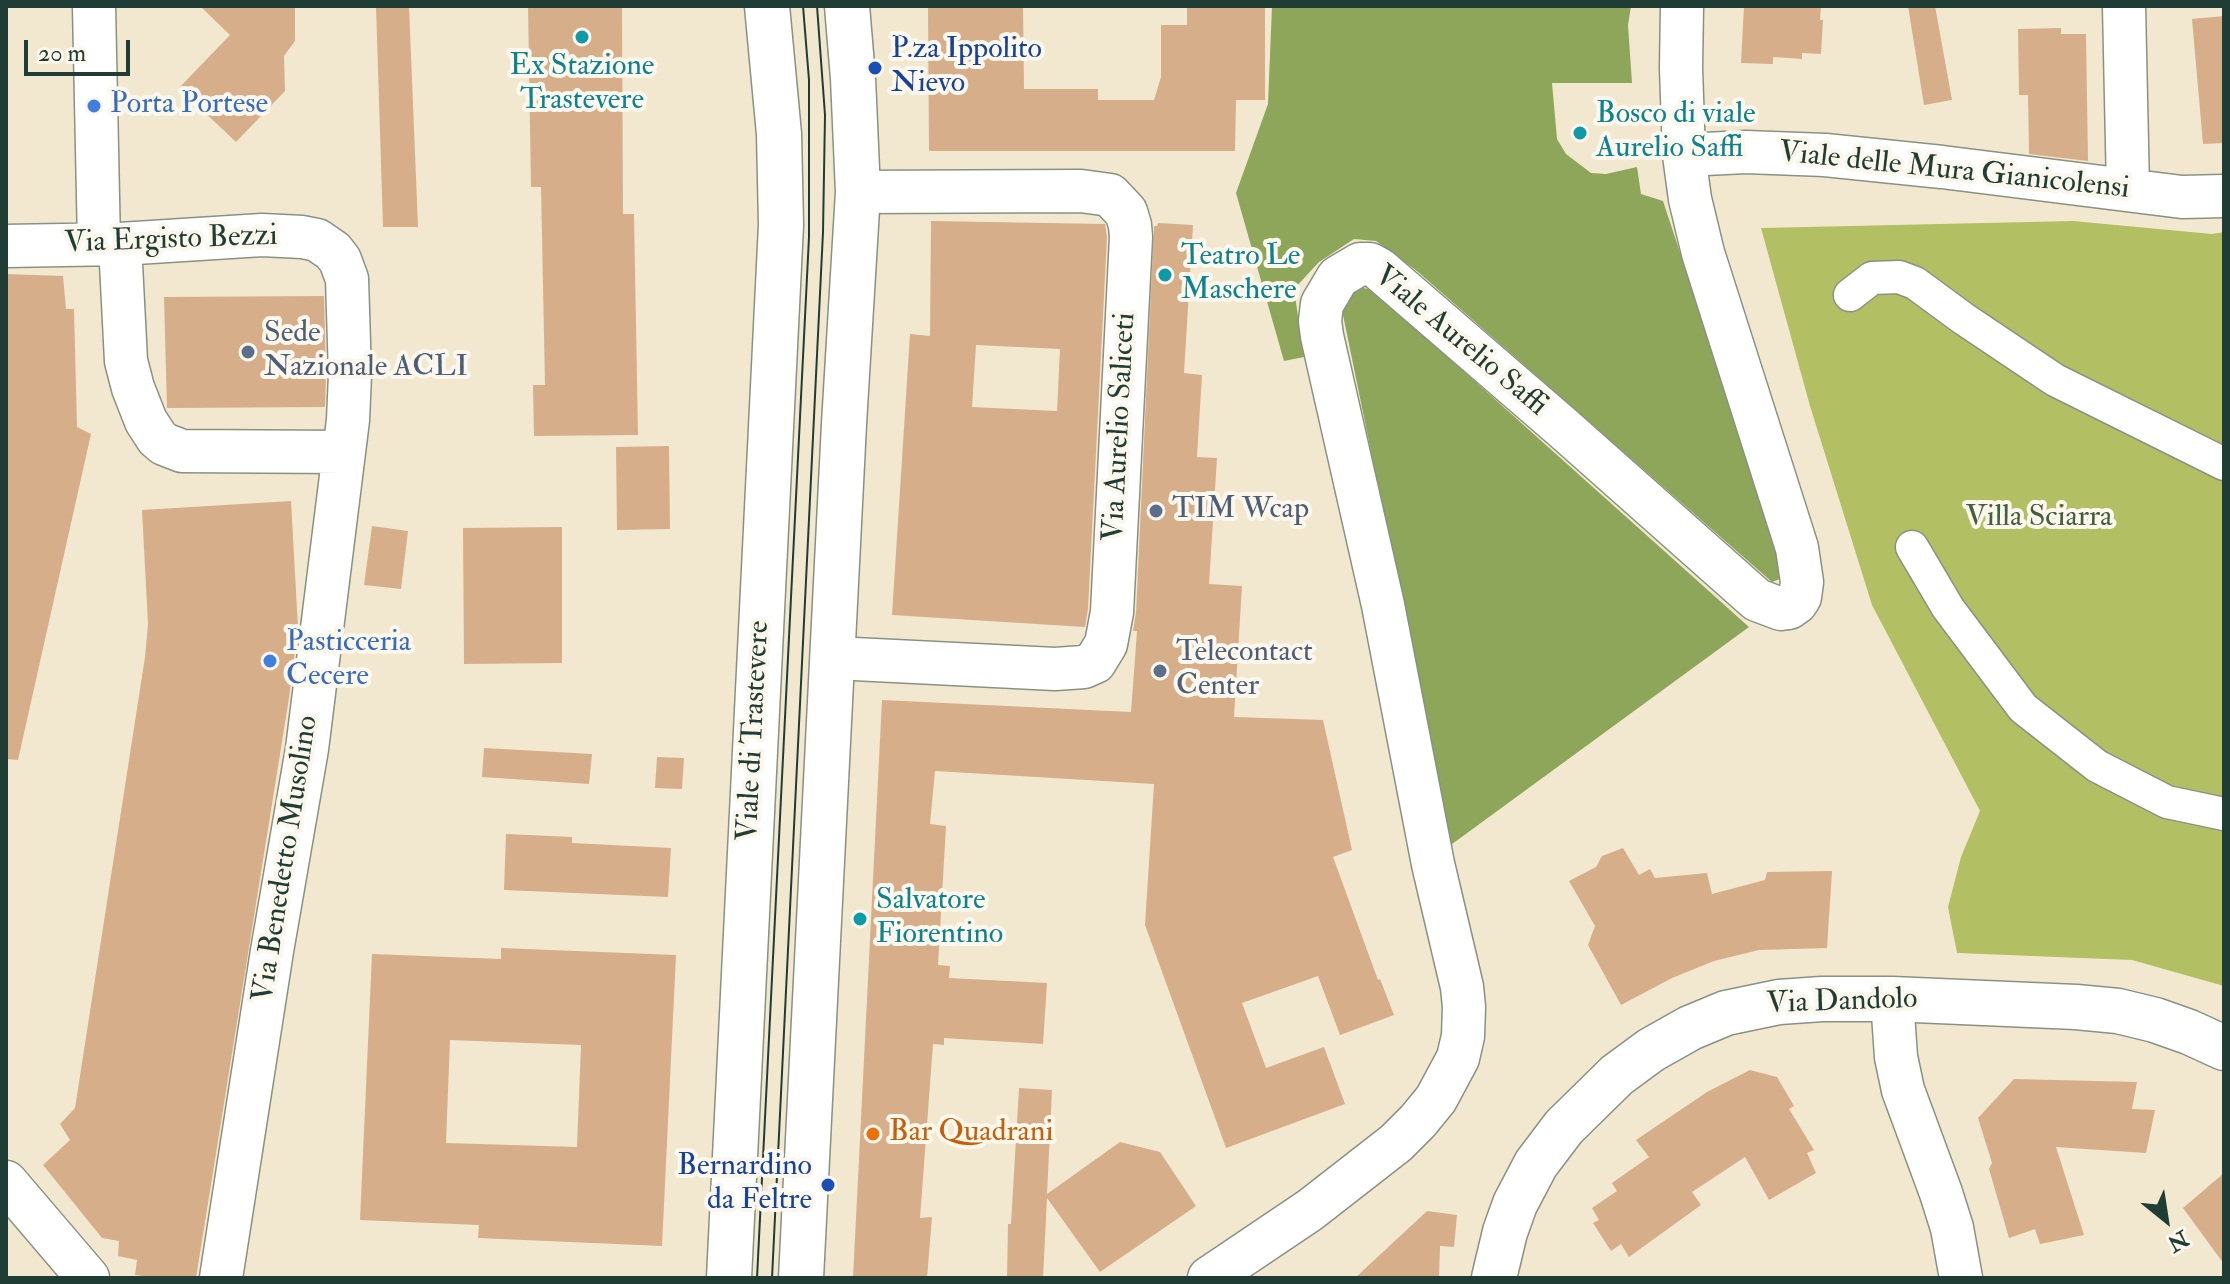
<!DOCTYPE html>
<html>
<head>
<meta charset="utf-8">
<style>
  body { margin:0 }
  #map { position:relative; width:2230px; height:1284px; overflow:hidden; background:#f2e8cf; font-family:"IM FELL Double Pica",serif }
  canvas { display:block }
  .frame { position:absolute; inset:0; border:8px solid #1f3d34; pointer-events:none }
  .north { position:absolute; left:2126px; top:1180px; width:80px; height:80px; -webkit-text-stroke:6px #fbf7ec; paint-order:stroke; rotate:150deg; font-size:22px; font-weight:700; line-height:32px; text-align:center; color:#1f3d34 }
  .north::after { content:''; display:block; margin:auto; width:28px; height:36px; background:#1f3d34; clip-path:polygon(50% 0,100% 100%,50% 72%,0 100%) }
  .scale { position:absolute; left:24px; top:40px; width:106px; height:36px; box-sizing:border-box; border:4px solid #1f3d34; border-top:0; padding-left:10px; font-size:24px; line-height:28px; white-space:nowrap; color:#1f3d34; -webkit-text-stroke:6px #fbf7ec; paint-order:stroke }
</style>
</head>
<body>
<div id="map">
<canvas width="2230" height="1284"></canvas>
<div class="frame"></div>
<div class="north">N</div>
<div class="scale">20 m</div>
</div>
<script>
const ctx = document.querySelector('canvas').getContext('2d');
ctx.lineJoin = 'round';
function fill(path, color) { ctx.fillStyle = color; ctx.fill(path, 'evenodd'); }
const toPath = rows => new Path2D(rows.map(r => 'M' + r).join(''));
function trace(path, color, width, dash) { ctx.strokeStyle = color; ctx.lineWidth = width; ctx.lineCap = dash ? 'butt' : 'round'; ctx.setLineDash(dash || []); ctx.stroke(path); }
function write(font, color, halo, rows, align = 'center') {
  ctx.font = font + ' "IM FELL Double Pica",serif'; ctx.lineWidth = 8; ctx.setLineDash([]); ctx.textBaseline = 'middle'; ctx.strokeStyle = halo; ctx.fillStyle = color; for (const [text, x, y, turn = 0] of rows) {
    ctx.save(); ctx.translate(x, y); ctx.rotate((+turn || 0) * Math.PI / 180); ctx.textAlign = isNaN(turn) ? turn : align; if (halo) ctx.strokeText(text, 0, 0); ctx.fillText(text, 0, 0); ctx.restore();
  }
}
const green = toPath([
  [2073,221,2212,234,2224,232,2224,986,2132,960,1957,953,1948,907,1961,857,1980,811,1872,605,1810,406,1761,228]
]);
const forest = toPath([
  [1272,6,1631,6,1628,25,1632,83,1552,83,1557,139,1566,154,1591,173,1606,174,1637,167,1641,194,1663,201,1782,561,1785,577,1772,582,1417,271,1376,241,1354,239,1319,262,1294,289,1304,357,1284,361,1236,193,1268,104],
  [1359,287,1373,290,1749,627,1448,847,1433,754,1342,310,1347,295]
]);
const building = toPath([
  [200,6,295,6,295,41,284,56,285,91,236,142,179,88,230,35],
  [376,6,409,6,418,227,383,227],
  [528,6,622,6,623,214,634,214,638,435,534,436,533,385,545,385,541,187,531,187],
  [928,6,1023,6,1024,89,1098,89,1098,100,1154,100,1161,77,1161,25,1187,25,1187,6,1265,6,1265,100,1236,100,1235,151,929,151],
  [1744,6,1821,6,1820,20,1823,20,1821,54,1802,53,1802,59,1773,57,1773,64,1741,63],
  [1908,6,1935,6,1952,100,1924,105],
  [2224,16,2224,143,2203,144,2192,19],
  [2061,28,2061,34,2086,34,2088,161,2029,154,2028,95,2019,95,2018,29],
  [931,221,1105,224,1107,237,1088,609,1085,627,892,615,910,334,930,336],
  [976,345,1060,349,1057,411,972,407],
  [1158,223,1193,225,1184,373,1202,375,1197,457,1217,458,1209,584,1242,586,1234,717,1323,720,1352,850,1333,857,1378,980,1380,979,1394,1015,1340,1035,1318,976,1242,1003,1266,1068,1324,1047,1345,1104,1226,1148,1145,925,1154,784,935,771,930,824,946,826,938,965,950,966,949,978,1047,983,1043,1044,944,1038,944,1045,933,1044,920,1218,932,1217,927,1278,853,1278,882,700,1131,712,1137,631,1133,631,1136,613,1154,226,1157,226],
  [6,274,63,276,66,309,74,309,77,427,91,434,18,760,6,759],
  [324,296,326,375,325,407,167,408,164,297],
  [669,446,670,529,617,530,616,447],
  [291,501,298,628,289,698,196,1278,160,1278,135,1275,137,1260,118,1256,119,1241,102,1238,43,1165,70,1140,60,1124,75,1108,145,657,148,624,142,510],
  [372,526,408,531,401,589,364,585],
  [562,527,562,663,464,664,463,528],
  [484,748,592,754,589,784,482,777],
  [657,757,684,758,682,789,655,788],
  [506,834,572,837,572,843,671,848,668,897,504,890],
  [1623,848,1639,875,1650,869,1655,878,1707,873,1712,894,1765,880,1767,872,1832,871,1827,948,1759,950,1714,961,1672,978,1621,1005,1588,945,1595,926,1569,881,1596,867,1602,856],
  [501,948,676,955,662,1246,478,1238,479,1225,360,1220,372,954,501,959],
  [450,1040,581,1045,577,1147,446,1143],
  [1750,1070,1777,1077,1794,1106,1789,1109,1814,1150,1807,1153,1816,1173,1769,1200,1745,1157,1692,1192,1701,1205,1629,1257,1621,1244,1611,1251,1593,1223,1599,1220,1592,1208,1617,1191,1612,1183,1649,1157,1636,1140,1707,1092],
  [2014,1079,2137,1082,2132,1109,2155,1110,2146,1153,2056,1147,2084,1235,2040,1244,2035,1229,2009,1238,1989,1169,1992,1163,1978,1118],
  [1019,1088,1052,1090,1047,1194,1120,1142,1160,1152,1196,1206,1100,1272,1047,1198,1043,1278,1007,1278,1008,1224,1011,1224],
  [2224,1173,2224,1264,2183,1208],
  [1427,1211,1457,1215,1454,1247,1440,1246,1439,1278,1355,1278]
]);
const pedestrian = toPath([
  [1850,295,1872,278,1899,277,1915,283,1964,319,2055,380,2224,464],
  [1912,547,1948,608,2023,708,2097,766,2167,802,2224,814]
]);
const minor = toPath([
  [94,6,99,244],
  [2124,6,2128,190],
  [1684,155,1746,152,1825,155,1942,167,2182,197,2224,196],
  [120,244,126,361,133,388,146,421,157,438,164,444,182,451,344,452],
  [6,246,120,244,262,235,302,237,317,240,333,251,340,260,347,279,350,375,348,420,307,749,272,951,221,1278],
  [834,658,1055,669,1084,667,1095,662,1106,644,1112,612,1131,237,1130,225,1126,212,1110,195,1081,191,858,192],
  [1892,999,1896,1057,1903,1090,1941,1193,1952,1228,1961,1278],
  [6,1182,88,1278],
  [1209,1278,1310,1210,1396,1143,1418,1121,1436,1099,1458,1058,1463,1036,1464,1007,1462,987,1433,864,1383,605,1322,336,1320,321,1322,304,1338,277,1360,264,1370,264,1379,269,1562,427,1757,600,1781,609,1789,608,1796,603,1800,597,1802,582,1797,548,1703,253,1690,199,1684,155,1681,68,1682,6]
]);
const tertiary = toPath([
  [1494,1278,1505,1232,1515,1204,1536,1164,1564,1127,1617,1075,1651,1050,1690,1028,1726,1013,1779,1002,1822,999,1892,999,2076,1007,2118,1011,2155,1020,2189,1032,2224,1048]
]);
const secondary = toPath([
  [729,1278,781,225,779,134,767,6],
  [801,1278,844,424,858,192,853,78,847,6]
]);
const tram = toPath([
  [757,1278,809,237,809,80,803,6],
  [772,1278,823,232,825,115,817,6]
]);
const markers = [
  [582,37,8,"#0f9aa8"],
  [875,68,8,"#1a4fb4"],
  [94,106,8,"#3f7fe0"],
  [1580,133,8,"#0f9aa8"],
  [1165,275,8,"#0f9aa8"],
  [248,352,8,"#5c6f8a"],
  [1156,511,8,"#5c6f8a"],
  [270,661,8,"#3f7fe0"],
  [1160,671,8,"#5c6f8a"],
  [860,919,8,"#0f9aa8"],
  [873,1134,8,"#e8710a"],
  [828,1185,8,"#1a4fb4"]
];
const transitNames = [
  ["P.za Ippolito",891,51],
  ["Nievo",891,85],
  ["Bernardino",812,1168,"right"],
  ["da Feltre",812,1202,"right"]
];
const cultureNames = [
  ["Ex Stazione",582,68,"center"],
  ["Trastevere",582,102,"center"],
  ["Bosco di viale",1596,116],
  ["Aurelio Saffi",1596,150],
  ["Teatro Le",1181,258],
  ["Maschere",1181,292],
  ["Salvatore",876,902],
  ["Fiorentino",876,936]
];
const shopNames = [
  ["Porta Portese",110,106],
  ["Pasticceria",286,644],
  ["Cecere",286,678]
];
const streetNames = [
  ["Viale delle Mura Gianicolensi",1954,172,6],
  ["Via Ergisto Bezzi",171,241,-2],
  ["Viale Aurelio Saffi",1460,342,40],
  ["Via Aurelio Saliceti",1121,427,-87],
  ["Viale di Trastevere",755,731,-87],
  ["Via Benedetto Musolino",287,859,-81],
  ["Via Dandolo",1842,1003,-2]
];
const serviceNames = [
  ["Sede",264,335],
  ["Nazionale ACLI",264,369],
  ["TIM Wcap",1172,511],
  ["Telecontact",1176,654],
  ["Center",1176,688]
];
const parkNames = [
  ["Villa Sciarra",2039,519]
];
const foodNames = [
  ["Bar Quadrani",889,1134]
];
fill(green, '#b2c063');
fill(forest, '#8da659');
fill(building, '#d6ae8a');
trace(pedestrian, '#889282', 35);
trace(minor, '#889282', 45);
trace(tertiary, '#889282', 47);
trace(secondary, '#889282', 47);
trace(pedestrian, '#fff', 32);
trace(minor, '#fff', 42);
trace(tertiary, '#fff', 44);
trace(secondary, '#fff', 44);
trace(tram, '#1f3d34', 2);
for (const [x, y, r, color] of markers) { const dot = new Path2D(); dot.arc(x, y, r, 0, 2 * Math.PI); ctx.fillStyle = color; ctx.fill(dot); trace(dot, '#fbf7ec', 3); }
write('30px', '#164399', '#fbf7ec', transitNames, 'left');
write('30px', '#0d838f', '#fbf7ec', cultureNames, 'left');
write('30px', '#366cbe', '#fbf7ec', shopNames, 'left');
write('30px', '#1f3d34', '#fbf7ec', streetNames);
write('30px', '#4e5e75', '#fbf7ec', serviceNames, 'left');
write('30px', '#445e40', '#fbf7ec', parkNames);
write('30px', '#c56008', '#fbf7ec', foodNames, 'left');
</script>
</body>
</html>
